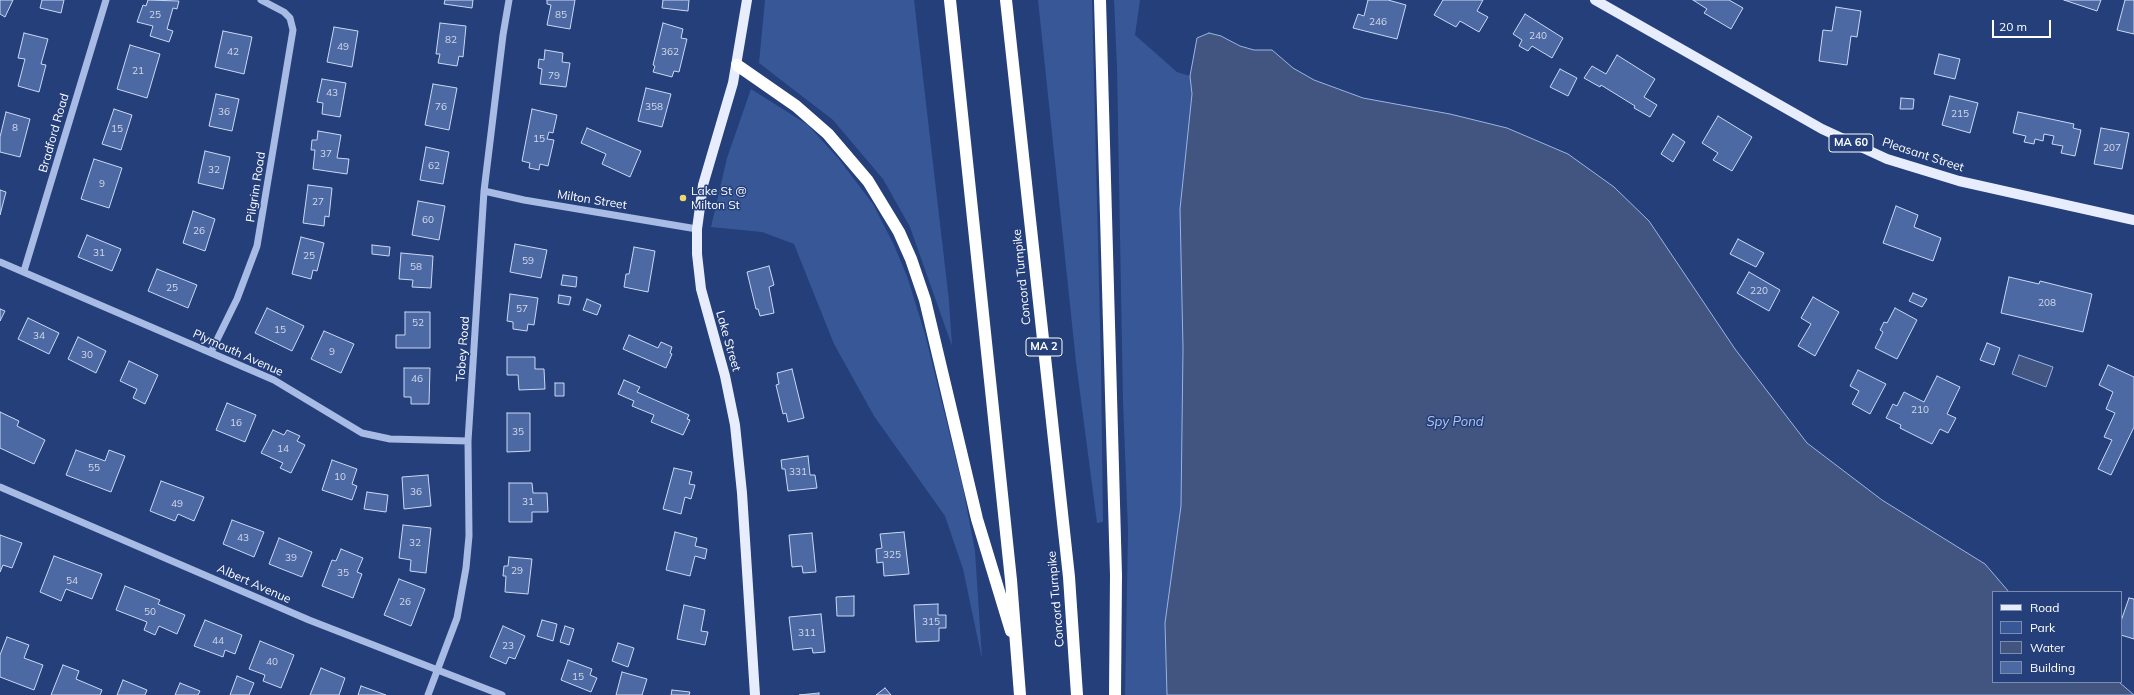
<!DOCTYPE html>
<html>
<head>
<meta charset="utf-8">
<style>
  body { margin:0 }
  #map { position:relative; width:2134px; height:695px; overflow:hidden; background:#243f7a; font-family:Mulish,sans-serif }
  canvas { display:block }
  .legend { position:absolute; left:1992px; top:591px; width:130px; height:92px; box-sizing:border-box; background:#243f7a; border:1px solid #7c8caf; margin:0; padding:5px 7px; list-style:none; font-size:12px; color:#fff }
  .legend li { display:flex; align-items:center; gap:8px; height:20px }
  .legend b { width:20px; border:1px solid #7c8caf }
  .scale { position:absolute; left:1992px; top:20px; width:59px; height:18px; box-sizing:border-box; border:2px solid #fff; border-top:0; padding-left:5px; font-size:12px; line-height:14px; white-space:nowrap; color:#fff; -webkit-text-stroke:3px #243f7a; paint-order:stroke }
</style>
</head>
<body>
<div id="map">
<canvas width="2134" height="695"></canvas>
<ul class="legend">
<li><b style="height:5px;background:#e7edfc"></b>Road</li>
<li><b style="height:11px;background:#385797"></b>Park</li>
<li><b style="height:11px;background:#415580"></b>Water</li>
<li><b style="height:11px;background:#4d69a3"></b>Building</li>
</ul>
<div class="scale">20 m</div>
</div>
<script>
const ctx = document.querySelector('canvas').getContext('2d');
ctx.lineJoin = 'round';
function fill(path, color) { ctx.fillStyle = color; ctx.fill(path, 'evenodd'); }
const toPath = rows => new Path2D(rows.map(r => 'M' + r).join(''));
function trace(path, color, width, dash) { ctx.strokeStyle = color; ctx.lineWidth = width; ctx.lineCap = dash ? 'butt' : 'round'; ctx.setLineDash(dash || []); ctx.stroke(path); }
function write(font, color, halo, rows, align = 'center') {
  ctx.font = font + ' Mulish,sans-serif'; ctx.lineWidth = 3; ctx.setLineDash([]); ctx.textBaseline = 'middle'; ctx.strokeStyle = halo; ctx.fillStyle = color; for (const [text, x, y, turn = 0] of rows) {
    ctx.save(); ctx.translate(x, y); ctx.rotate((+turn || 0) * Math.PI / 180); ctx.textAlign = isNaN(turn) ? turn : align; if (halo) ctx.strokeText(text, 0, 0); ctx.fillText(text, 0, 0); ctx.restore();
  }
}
const green = toPath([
  [765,0,914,0,949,301,952,346,910,227,883,179,833,120,759,63],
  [1038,0,1092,0,1101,364,1103,522,1097,523,1076,362],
  [1114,0,1140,0,1135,35,1177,72,1190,76,1192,94,1180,209,1183,348,1181,506,1165,623,1167,695,1125,695,1128,531,1123,401,1117,68],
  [751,89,808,125,838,158,873,204,893,243,907,276,925,334,963,488,975,551,982,659,963,569,945,516,874,416,834,344,794,244,762,232,711,227,727,158]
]);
const water = toPath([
  [1209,33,1221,36,1240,46,1254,50,1272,50,1293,68,1314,80,1363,98,1450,114,1507,128,1568,154,1614,187,1649,221,1735,349,1807,443,1882,500,1985,564,2009,592,1993,592,1993,682,2119,682,2134,695,1167,695,1165,623,1181,506,1183,348,1180,209,1192,94,1190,76,1197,38,1209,33],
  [2019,355,2053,367,2046,387,2012,374,2019,355]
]);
const building = toPath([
  [0,0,13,0,5,17,0,14,0,0],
  [42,0,64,0,61,13,40,8,42,0],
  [148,0,179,1,177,9,173,8,167,29,173,31,169,42,150,36,153,26,137,22,143,5,146,6,148,0],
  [445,0,473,0,472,8,444,4,445,0],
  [547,0,575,0,570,29,547,25,551,5,547,4,547,0],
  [663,0,689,0,688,11,662,8,663,0],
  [1368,0,1388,0,1406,5,1397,39,1353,28,1358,14,1364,16,1368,0],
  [1443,0,1483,0,1477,11,1488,17,1479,32,1460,21,1456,27,1434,15,1443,0],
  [1693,0,1729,0,1743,8,1731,29,1704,13,1707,9,1693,0],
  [2064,0,2101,0,2097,11,2064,0],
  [2125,0,2134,0,2134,34,2117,30,2125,0],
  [1836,7,1861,11,1857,37,1851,36,1847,65,1819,61,1823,30,1832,31,1836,7],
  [1525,14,1563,38,1552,58,1532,46,1528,51,1519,46,1522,40,1513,34,1525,14],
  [440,23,466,26,463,57,459,56,457,66,438,63,440,54,436,54,440,23],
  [663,23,683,29,681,38,687,39,679,72,674,71,672,77,653,72,655,66,653,65,663,23],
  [334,27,358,31,352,67,327,62,334,27],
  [223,31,252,37,244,74,215,67,223,31],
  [24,33,48,39,41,64,46,65,39,92,18,86,25,59,18,58,24,33],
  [130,45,160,54,147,98,117,89,130,45],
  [545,50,563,53,562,62,570,63,566,87,540,84,542,69,538,68,539,59,544,60,545,50],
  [1939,54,1960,59,1955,79,1934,74,1939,54],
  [1617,55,1655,79,1644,97,1657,105,1650,117,1634,108,1635,106,1601,85,1600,87,1584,78,1592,66,1606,74,1617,55],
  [1560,69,1577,78,1568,96,1550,87,1560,69],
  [322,79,346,83,340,117,322,114,323,103,317,102,322,79],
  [433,84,457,88,449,130,425,125,433,84],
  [646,88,671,94,662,127,638,121,646,88],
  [216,94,239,99,232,131,209,126,216,94],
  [1950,96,1978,103,1970,133,1942,125,1950,96],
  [1901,98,1914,99,1913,109,1900,109,1901,98],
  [114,109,132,115,121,150,102,144,114,109],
  [532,109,557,115,553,133,549,132,547,139,554,140,548,166,540,164,539,170,529,168,530,163,522,161,532,109],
  [6,112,30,119,20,157,0,152,0,137,6,112],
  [2018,112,2074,124,2073,128,2081,130,2075,156,2061,153,2063,146,2052,144,2054,136,2044,134,2043,141,2035,139,2034,144,2024,142,2026,136,2013,133,2018,112],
  [1718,116,1752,137,1732,171,1713,160,1718,153,1702,143,1718,116],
  [587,128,641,151,630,177,602,164,606,154,581,143,587,128],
  [2101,128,2129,133,2122,169,2094,164,2101,128],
  [318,131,341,135,337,158,349,159,347,174,313,169,315,150,311,150,312,140,317,140,318,131],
  [1673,134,1685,142,1673,162,1661,154,1673,134],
  [426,147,449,152,443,184,420,180,426,147],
  [205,151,230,157,223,189,198,183,205,151],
  [94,159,122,168,109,208,81,199,94,159],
  [308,185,332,188,329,217,325,216,324,226,303,223,308,185],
  [0,190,6,192,0,215,0,190],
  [418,201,445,206,439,240,412,235,418,201],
  [1896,206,1918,215,1914,227,1941,238,1933,261,1883,243,1896,206],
  [193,211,215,219,205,251,183,243,193,211],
  [87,235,121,249,112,271,78,257,87,235],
  [301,237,324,243,317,271,313,270,311,279,292,274,301,237],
  [1738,239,1764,253,1756,267,1730,254,1738,239],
  [515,244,547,250,541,278,510,272,515,244],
  [372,245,390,247,389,256,372,254,372,245],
  [634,247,655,251,648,292,624,287,626,274,629,274,634,247],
  [401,253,433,256,431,288,412,287,413,280,399,279,401,253],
  [769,266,774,285,769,287,774,313,760,316,758,309,756,309,747,272,769,266],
  [157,269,197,285,188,308,148,291,157,269],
  [1749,272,1780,290,1769,311,1737,293,1749,272],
  [563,275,577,277,576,287,561,285,563,275],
  [2009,277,2039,284,2040,281,2092,294,2083,332,2001,313,2009,277],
  [1913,293,1927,299,1922,307,1909,301,1913,293],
  [510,294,538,298,534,325,528,324,527,331,513,329,513,322,507,321,510,294],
  [559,295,571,297,569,305,558,303,559,295],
  [1813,297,1839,312,1815,356,1798,346,1811,324,1801,318,1813,297],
  [587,299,601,305,597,315,583,310,587,299],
  [267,308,304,326,292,351,255,333,267,308],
  [1895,308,1917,320,1897,359,1875,348,1883,332,1880,330,1884,322,1887,323,1895,308],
  [0,309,5,311,0,321,0,309],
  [405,312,430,312,430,348,396,348,396,335,405,335,405,312],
  [28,318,59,333,49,354,18,339,28,318],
  [324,331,354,344,341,373,311,359,324,331],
  [629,335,658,348,661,342,672,347,670,353,672,354,666,368,623,349,629,335],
  [78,337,106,351,96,373,68,359,78,337],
  [1987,343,2000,348,1994,365,1980,360,1987,343],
  [507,357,535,357,535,369,544,369,545,389,519,390,518,375,507,375,507,357],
  [129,361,158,375,145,404,133,398,137,389,120,381,129,361],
  [2108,365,2134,377,2134,427,2111,475,2098,469,2112,440,2104,437,2115,413,2106,409,2113,392,2099,385,2108,365],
  [404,368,430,368,429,404,411,404,411,397,404,397,404,368],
  [792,369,804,418,788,422,786,413,783,414,776,385,779,384,777,373,792,369],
  [1858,370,1886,384,1870,414,1852,404,1859,391,1850,386,1858,370],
  [1937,376,1960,387,1947,414,1956,418,1948,433,1940,429,1932,444,1900,428,1901,425,1886,418,1893,404,1897,406,1904,392,1924,402,1937,376],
  [624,380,640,387,637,392,689,415,687,419,690,420,683,435,651,422,654,415,632,406,634,401,618,394,624,380],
  [555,383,564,383,564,396,555,396,555,383],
  [227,403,256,415,245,442,216,430,227,403],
  [0,412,19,421,17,426,45,440,34,464,0,448,0,412],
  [507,413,530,413,530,451,507,452,507,413],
  [273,430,284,435,287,430,300,436,297,441,305,445,291,473,280,468,283,463,261,453,273,430],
  [76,450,105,461,109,450,125,456,111,492,66,475,76,450],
  [808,456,810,475,815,475,817,488,788,491,785,469,782,469,781,460,808,456],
  [332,460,357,469,352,484,357,486,352,500,322,490,332,460],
  [674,468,692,472,689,484,695,485,691,499,685,497,681,514,663,509,674,468],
  [428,475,431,506,404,509,402,477,428,475],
  [161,481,204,497,194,521,178,514,175,521,150,511,161,481],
  [509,483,532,483,533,493,547,493,548,512,532,512,532,522,509,522,509,483],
  [367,492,388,495,386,512,364,509,367,492],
  [232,520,264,532,254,557,223,544,232,520],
  [403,525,431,528,426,573,410,571,411,560,399,558,403,525],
  [675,532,697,538,695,546,707,549,705,559,695,556,690,576,666,570,675,532],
  [904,532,909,574,884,576,883,562,877,563,876,549,882,548,880,534,904,532],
  [812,533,816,572,803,573,802,566,792,567,789,535,812,533],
  [0,535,22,543,12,568,3,565,0,572,0,535],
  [279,538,312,552,302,577,269,564,279,538],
  [341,549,363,558,357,572,362,574,353,598,322,586,332,560,336,561,341,549],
  [54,556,102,574,92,599,66,589,61,601,40,592,54,556],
  [509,557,532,559,528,594,505,592,506,576,503,576,504,566,508,566,509,557],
  [399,579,425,589,411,626,384,615,399,579],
  [125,586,160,600,158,604,185,615,177,634,159,626,155,635,144,630,147,622,116,610,125,586],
  [854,596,854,616,837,616,836,597,854,596],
  [2129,598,2134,599,2134,639,2121,635,2121,621,2129,598],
  [938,604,938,615,946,615,946,628,939,628,939,641,916,642,914,605,938,604],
  [684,605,705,610,701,631,708,632,705,645,677,639,684,605],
  [821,614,825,652,813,653,812,648,793,650,789,617,821,614],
  [205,620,242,635,235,654,225,650,223,657,194,646,205,620],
  [542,620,557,624,553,641,537,636,542,620],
  [503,626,525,636,515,659,509,657,506,664,490,657,503,626],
  [565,626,574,629,569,645,560,642,565,626],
  [7,637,29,645,24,658,43,665,34,690,0,677,0,655,7,637],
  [260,641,294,655,281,688,263,681,265,675,249,669,260,641],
  [618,643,634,648,628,667,612,661,618,643],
  [568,660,592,669,590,675,597,678,591,692,561,680,568,660],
  [63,665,79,671,76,679,102,690,100,695,51,695,63,665],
  [321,668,345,678,339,695,310,695,321,668],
  [622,672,647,679,642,695,616,695,622,672],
  [237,676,254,683,249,695,230,695,237,676],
  [123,680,147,690,145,695,117,695,123,680],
  [180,683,200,691,198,695,175,695,180,683],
  [361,686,386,695,358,695,361,686],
  [885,688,891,695,876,695,885,688],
  [672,690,690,692,689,695,671,695,672,690],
  [819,693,819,695,799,695,819,693]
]);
const minor = toPath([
  [484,191,524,200,697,229],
  [0,262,274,380,362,433,390,439,468,441],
  [24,271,106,0],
  [211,352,237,299,257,246,293,30,290,18,284,12,261,0],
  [0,487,309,620,502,695],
  [428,695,457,618,466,568,469,536,468,441,484,191,503,35,509,0]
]);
const major = toPath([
  [747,0,733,83,703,185,697,229,697,254,701,289,725,376,735,425,742,493,755,695],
  [1595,0,1822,129,1887,159,1959,181,2134,220]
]);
const highway = toPath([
  [950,0,1011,580,1020,695],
  [1006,0,1069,577,1077,695],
  [1100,0,1116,575,1115,695],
  [737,65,796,106,828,134,868,181,899,232,911,259,925,300,977,519,1011,631]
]);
const markers = [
  [683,198,4,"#eed86b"]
];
const numberNames = [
  ["25",155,15],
  ["85",561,15],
  ["246",1378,22],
  ["240",1538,36],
  ["82",451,40],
  ["49",343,47],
  ["42",233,52],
  ["362",670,52],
  ["21",138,71],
  ["79",554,76],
  ["43",332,93],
  ["76",441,107],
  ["358",654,107],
  ["36",224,112],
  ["215",1960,114],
  ["8",15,128],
  ["15",117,129],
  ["15",539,139],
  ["207",2112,148],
  ["37",326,154],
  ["62",434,166],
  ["32",214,170],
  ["9",102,184],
  ["27",318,202],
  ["60",428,220],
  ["26",199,231],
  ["31",99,253],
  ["25",309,256],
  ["59",528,261],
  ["58",416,267],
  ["25",172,288],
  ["220",1759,291],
  ["208",2047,303],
  ["57",522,309],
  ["52",418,323],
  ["15",280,330],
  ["34",39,336],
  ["9",332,352],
  ["30",87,355],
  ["46",417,379],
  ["210",1920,410],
  ["16",236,423],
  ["35",518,432],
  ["14",283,449],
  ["55",94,468],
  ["331",798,472],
  ["10",340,477],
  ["36",416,492],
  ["31",528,502],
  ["49",177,504],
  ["43",243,538],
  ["32",415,543],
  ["325",892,555],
  ["39",291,558],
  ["29",517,571],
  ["35",343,573],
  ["54",72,581],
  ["26",405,602],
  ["50",150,612],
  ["315",931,622],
  ["311",807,633],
  ["44",218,641],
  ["23",508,646],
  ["40",272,662],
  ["15",578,677]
];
const shields = [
  [1851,143,44],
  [1044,347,36]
];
const shieldNames = [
  ["MA 60",1851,143],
  ["MA 2",1044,347]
];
const streetNames = [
  ["Bradford Road",54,133,-74],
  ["Pleasant Street",1923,155,18],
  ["Pilgrim Road",256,187,-81],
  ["Milton Street",592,200,9],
  ["Concord Turnpike",1022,277,-96],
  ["Lake Street",728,341,74],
  ["Tobey Road",463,349,-86],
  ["Plymouth Avenue",238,353,24],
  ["Albert Avenue",254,584,24],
  ["Concord Turnpike",1056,599,-95]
];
const poiNames = [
  ["Lake St @",691,191],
  ["Milton St",691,205]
];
const waterNames = [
  ["Spy Pond",1455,422]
];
fill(green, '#385797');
fill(water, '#415580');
trace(water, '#9bb4e5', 1);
fill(building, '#4d69a3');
trace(building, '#cad8f3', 1);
trace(minor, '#a7bbe4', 7);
trace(major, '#e7edfc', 10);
trace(highway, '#fff', 12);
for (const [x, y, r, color] of markers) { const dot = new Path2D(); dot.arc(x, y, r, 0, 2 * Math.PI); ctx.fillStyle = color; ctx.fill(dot); trace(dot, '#243f7a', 1.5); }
write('10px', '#d2dae8', null, numberNames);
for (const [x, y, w] of shields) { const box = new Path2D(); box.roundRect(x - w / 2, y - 9, w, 18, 3); ctx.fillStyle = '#243f7a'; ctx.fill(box); trace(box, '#fff', 1); }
write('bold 11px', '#fff', null, shieldNames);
write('12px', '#fff', '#243f7a', streetNames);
write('12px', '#fff', '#243f7a', poiNames, 'left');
write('italic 13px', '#b2c5ec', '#243f7a', waterNames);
</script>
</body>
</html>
